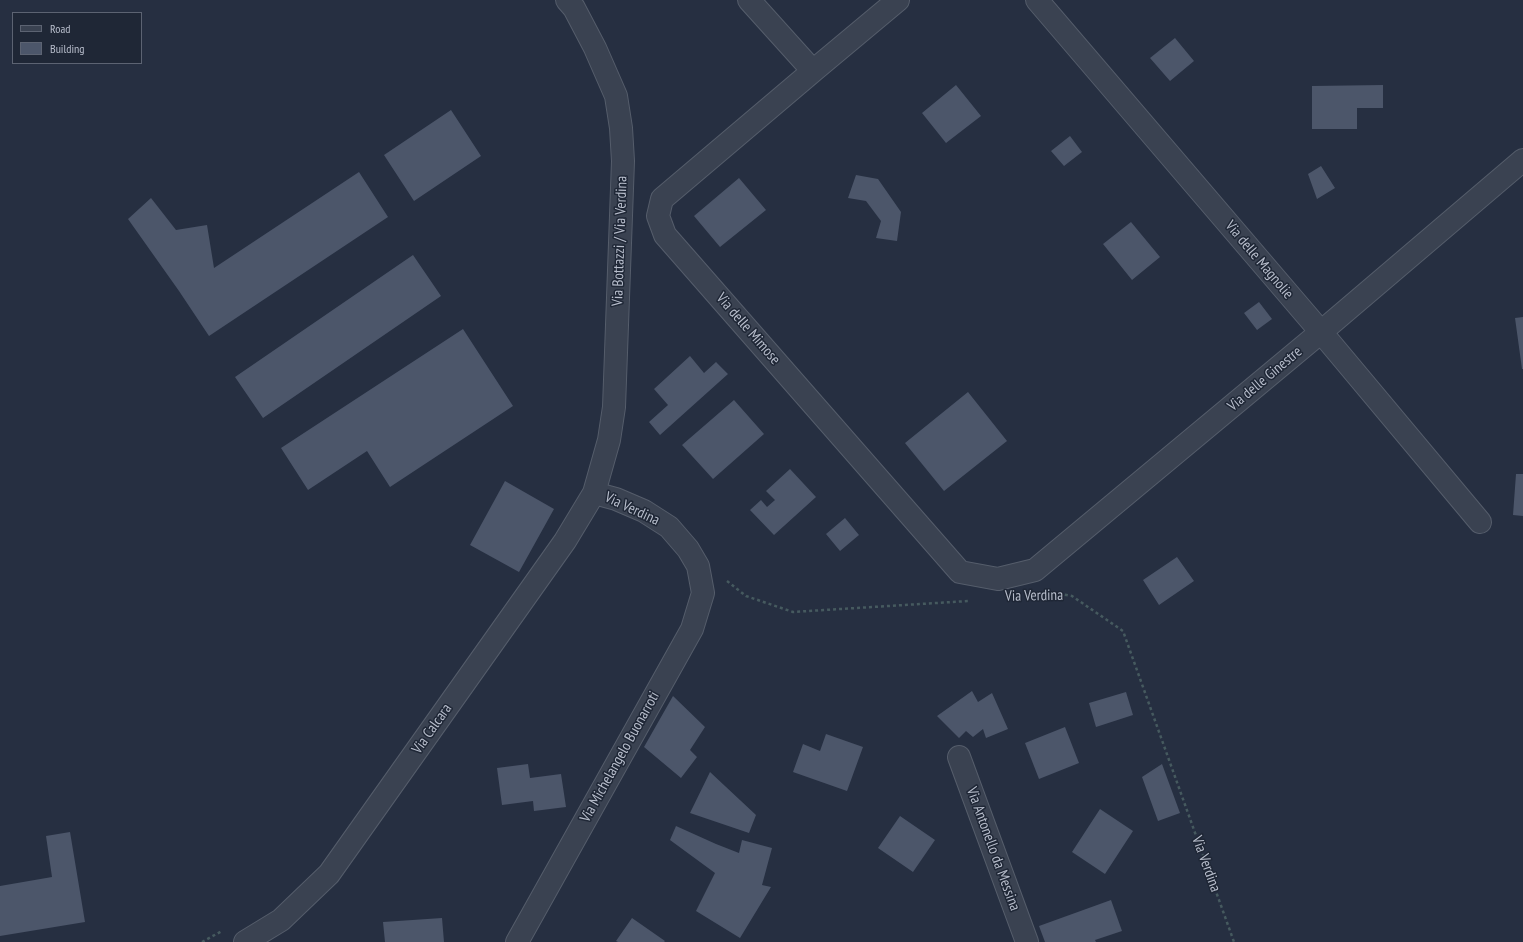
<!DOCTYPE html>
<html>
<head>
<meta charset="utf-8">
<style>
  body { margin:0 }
  #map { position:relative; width:1523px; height:942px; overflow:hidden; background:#262f41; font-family:"PT Sans Narrow",sans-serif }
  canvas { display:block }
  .legend { position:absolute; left:12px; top:12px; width:130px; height:52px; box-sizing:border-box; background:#1f2736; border:1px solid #5c6372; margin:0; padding:5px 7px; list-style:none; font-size:12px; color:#b7bdcb }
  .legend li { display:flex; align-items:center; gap:8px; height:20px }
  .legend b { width:20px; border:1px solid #5c6372 }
</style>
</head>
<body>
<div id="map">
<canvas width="1523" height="942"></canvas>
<ul class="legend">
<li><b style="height:5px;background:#3a4251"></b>Road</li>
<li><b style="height:11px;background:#4c566a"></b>Building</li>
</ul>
</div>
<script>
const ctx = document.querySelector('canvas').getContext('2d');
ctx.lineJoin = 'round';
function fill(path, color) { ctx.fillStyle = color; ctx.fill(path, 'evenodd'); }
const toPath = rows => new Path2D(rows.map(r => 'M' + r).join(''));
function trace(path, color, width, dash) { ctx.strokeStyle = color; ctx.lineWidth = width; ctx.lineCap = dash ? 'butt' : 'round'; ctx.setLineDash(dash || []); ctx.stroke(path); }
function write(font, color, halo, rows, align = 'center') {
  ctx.font = font + ' "PT Sans Narrow",sans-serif'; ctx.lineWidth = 3; ctx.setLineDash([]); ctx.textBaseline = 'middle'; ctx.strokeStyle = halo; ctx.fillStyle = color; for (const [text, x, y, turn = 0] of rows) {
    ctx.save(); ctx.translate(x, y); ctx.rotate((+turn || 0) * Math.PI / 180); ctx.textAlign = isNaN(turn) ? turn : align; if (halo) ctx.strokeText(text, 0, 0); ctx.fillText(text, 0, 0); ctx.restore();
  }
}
const building = toPath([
  [1175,38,1194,61,1170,81,1150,58],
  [956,85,981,116,946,143,922,113],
  [1383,85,1383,108,1357,108,1357,129,1312,129,1312,86],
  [451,110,481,156,414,201,384,155],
  [1070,136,1082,152,1064,166,1051,151],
  [1321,166,1335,188,1317,199,1308,174],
  [359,172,388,217,209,336,179,291,128,219,151,198,176,230,207,225,214,268],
  [856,175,878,179,901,212,897,241,876,238,881,221,866,201,848,198],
  [739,178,766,210,720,247,694,216],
  [1131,222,1160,257,1132,280,1103,244],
  [413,255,441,296,263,418,235,377],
  [1259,302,1272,319,1257,330,1244,313],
  [1523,317,1523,369,1522,369,1515,318],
  [463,329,513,406,390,487,367,451,308,490,281,448],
  [690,356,704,373,716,362,728,374,660,435,649,422,668,405,654,389],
  [968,392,1007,441,944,491,905,443],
  [734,400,764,434,713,479,682,445],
  [790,469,816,497,774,535,750,510,761,500,767,507,775,500,766,491],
  [1516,474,1523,474,1523,516,1513,515],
  [505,481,554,509,519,572,470,545],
  [845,518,859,535,840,551,826,534],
  [1177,557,1194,581,1159,605,1143,580],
  [972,691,978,702,992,693,1008,729,986,738,983,729,973,737,966,731,959,738,937,716],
  [1126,692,1133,715,1096,727,1089,703],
  [673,696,705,727,690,750,697,757,681,778,644,747],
  [1065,727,1079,763,1039,779,1025,743],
  [826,734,863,747,847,791,793,772,803,744,820,751],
  [528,764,530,778,561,774,566,807,534,811,533,801,502,805,497,768],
  [1162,764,1180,813,1158,821,1142,777],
  [710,772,756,815,749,833,690,813],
  [1100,809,1133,831,1105,874,1072,852],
  [900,816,935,840,913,872,878,848],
  [676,826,716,844,739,853,742,840,772,848,762,885,771,887,740,938,696,911,715,873,670,840],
  [70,832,85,922,0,936,0,886,52,877,46,836],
  [1111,900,1122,931,1095,940,1096,942,1045,942,1039,926],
  [442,918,444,942,385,942,383,922],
  [632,918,665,941,664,942,618,942,616,941]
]);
const path = toPath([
  [727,581,746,596,793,612,968,601],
  [1047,593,1056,593,1072,596,1123,631,1234,942],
  [202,942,222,931]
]);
const minor = toPath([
  [749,0,813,71,898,0],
  [1037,0,1321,332,1480,522],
  [813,71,662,199,658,216,665,235,960,572,998,579,1035,570,1321,332,1523,160],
  [959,757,1027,942],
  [245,942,281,920,329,874,565,541,594,493,609,440,614,407,623,161,621,128,616,96,595,48,574,8,567,0],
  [517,942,692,629,703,593,698,566,688,549,669,527,644,511,616,499,594,493]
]);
const streetNames = [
  ["Via Bottazzi / Via Verdina",620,241,-88],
  ["Via delle Magnolie",1259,260,50],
  ["Via delle Mimose",748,329,49],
  ["Via delle Ginestre",1265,379,-40],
  ["Via Verdina",632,509,25],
  ["Via Verdina",1034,596,-1],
  ["Via Calcara",432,729,-55],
  ["Via Michelangelo Buonarroti",620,757,-61],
  ["Via Antonello da Messina",993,849,70],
  ["Via Verdina",1206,864,70]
];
fill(building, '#4c566a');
trace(minor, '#555d6b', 24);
trace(path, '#465a5f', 2.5, [3, 3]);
trace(minor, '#3a4251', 22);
write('15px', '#b7bdcb', '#1f2736', streetNames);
</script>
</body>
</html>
